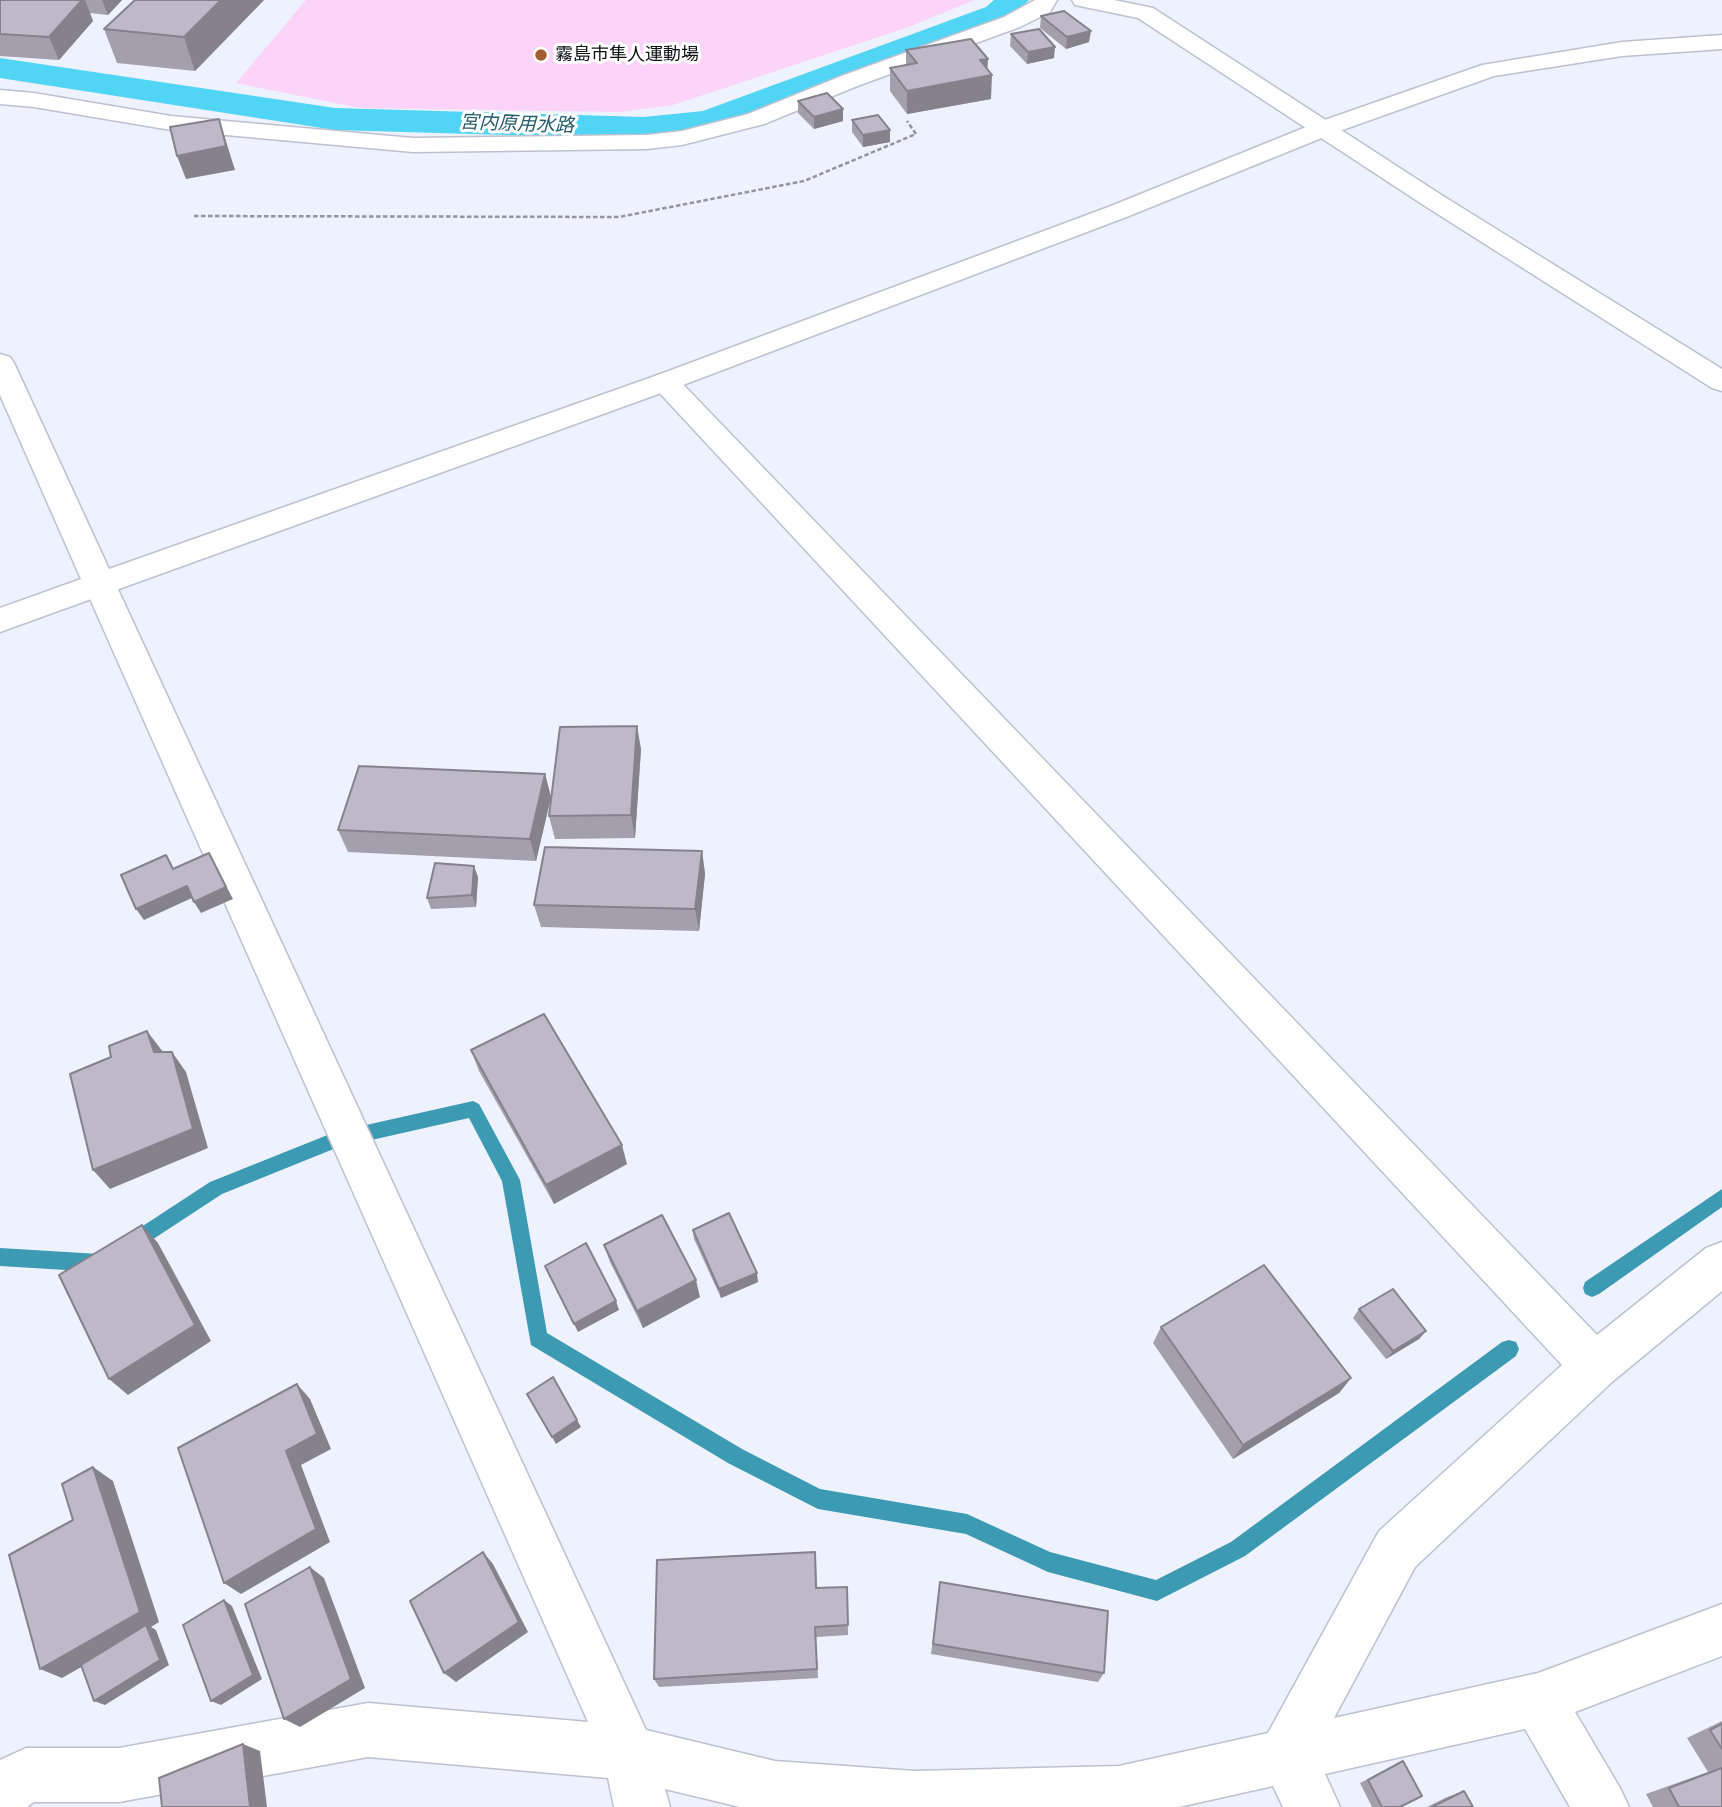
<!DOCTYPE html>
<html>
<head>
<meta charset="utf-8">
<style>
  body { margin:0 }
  canvas { display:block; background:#eef1fe }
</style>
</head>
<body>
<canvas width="1722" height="1807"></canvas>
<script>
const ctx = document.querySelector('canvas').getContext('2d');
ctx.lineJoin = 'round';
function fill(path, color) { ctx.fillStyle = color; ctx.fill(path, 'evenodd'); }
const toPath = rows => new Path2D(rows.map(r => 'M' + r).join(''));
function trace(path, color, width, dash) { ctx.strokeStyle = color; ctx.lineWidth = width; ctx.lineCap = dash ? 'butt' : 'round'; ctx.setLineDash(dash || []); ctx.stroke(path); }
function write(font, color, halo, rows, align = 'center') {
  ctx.font = font + ' Inter,"Noto Sans JP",sans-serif'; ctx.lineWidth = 6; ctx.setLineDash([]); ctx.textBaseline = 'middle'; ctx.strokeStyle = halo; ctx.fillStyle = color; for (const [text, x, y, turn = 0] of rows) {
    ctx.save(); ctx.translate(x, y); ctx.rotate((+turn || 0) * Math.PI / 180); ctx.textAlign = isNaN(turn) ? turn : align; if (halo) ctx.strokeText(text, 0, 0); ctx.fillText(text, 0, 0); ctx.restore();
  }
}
const green = toPath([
  [306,0,975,0,906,28,673,105,620,112,360,108,236,83]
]);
const stream = toPath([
  [473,1101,479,1104,520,1180,547,1333,742,1449,820,1489,967,1514,1050,1552,1156,1580,1231,1542,1502,1342,1509,1340,1516,1342,1519,1349,1516,1356,1245,1556,1157,1601,1048,1572,966,1534,818,1509,728,1463,531,1345,502,1181,469,1118,336,1148,222,1194,138,1249,132,1252,126,1249,123,1243,126,1237,210,1182,335,1132,473,1101],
  [1722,1189,1722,1207,1599,1294,1592,1297,1585,1294,1583,1288,1585,1282,1722,1189],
  [0,1248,99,1254,106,1257,108,1263,106,1269,99,1272,0,1266,0,1248]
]);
const canal = toPath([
  [994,0,1029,0,1010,21,722,129,644,139,335,130,0,78,0,58,335,108,644,117,703,111,986,7,994,0]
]);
const path = toPath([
  [194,216,619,217,804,181,916,134,907,121]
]);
const street = toPath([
  [1035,0,1057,0,1050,12,1020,27,860,85,764,124,682,145,647,149,413,152,171,130,34,107,0,104,0,90,34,93,171,116,413,138,647,135,682,131,748,114,844,75,1004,17,1035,0],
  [1072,0,1114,0,1153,8,1443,196,1722,369,1722,391,1712,388,1425,206,1138,18,1075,5,1072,0],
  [665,373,675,376,1597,1335,1706,1248,1722,1242,1722,1291,1612,1382,1415,1567,1334,1718,1538,1673,1722,1604,1722,1656,1575,1712,1620,1788,1629,1807,1570,1807,1525,1729,1325,1774,1340,1807,1283,1807,1273,1786,1179,1807,740,1807,665,1789,670,1807,614,1807,608,1778,368,1757,119,1802,34,1802,27,1807,0,1807,0,1760,26,1748,119,1748,368,1703,588,1722,83,583,87,575,99,572,111,575,115,583,646,1730,775,1761,915,1771,1119,1766,1268,1733,1379,1531,1562,1365,655,388,651,382,655,376,665,373]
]);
const secondary = toPath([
  [1722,35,1722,49,1622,56,1494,76,1334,133,1129,216,675,388,0,632,0,608,81,579,0,395,0,354,10,357,14,363,109,569,655,376,1111,206,1316,123,1482,65,1622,42,1722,35]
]);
const wall = toPath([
  [0,0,122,0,108,15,90,13,93,21,59,60,0,56],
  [135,0,264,0,195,71,117,63,104,29],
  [1041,16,1089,42,1066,49,1040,28],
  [1011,34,1054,58,1027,64,1010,46],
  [906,50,987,69,991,99,907,114,890,91,890,68,906,65],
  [798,101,843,121,814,129,798,113],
  [852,120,890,142,863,147,852,132],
  [641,749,635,838,555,839,549,816,551,797,536,861,348,852,338,830,545,774,551,797],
  [702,851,705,874,699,931,541,927,534,905],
  [478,877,476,907,431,909,427,898],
  [471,1050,627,1164,554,1204,479,1071],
  [693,1230,758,1282,721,1298,694,1239],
  [604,1245,700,1297,643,1328,610,1262],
  [1359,1309,1426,1331,1419,1339,1386,1359,1353,1318],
  [1161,1327,1351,1378,1339,1393,1233,1459,1153,1343],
  [816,1564,817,1588,847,1587,848,1635,816,1637,818,1678,659,1687,654,1679],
  [940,1582,1104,1673,1098,1682,931,1654],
  [1722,1721,1722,1807,1653,1807,1646,1794,1708,1772,1687,1738],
  [1396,1765,1400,1807,1372,1807,1360,1783],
  [1464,1791,1473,1807,1427,1807,1447,1797]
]);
const shadedWall = toPath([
  [82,0,85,0,93,21,59,60,49,37],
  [102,0,122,0,108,15],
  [221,0,264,0,195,71,184,37],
  [1091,31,1089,42,1066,49,1067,37],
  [1055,47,1054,58,1027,64,1028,52],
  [988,59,987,76,992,75,991,99,907,114,907,91,980,60],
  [843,109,843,121,814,129,814,117],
  [219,119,235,170,186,179,177,156],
  [890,130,890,142,863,147,863,135],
  [637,726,641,749,635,838,631,815],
  [545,774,551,797,536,861,530,839],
  [702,851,705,874,699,931,695,909],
  [209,853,233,899,201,913,194,902],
  [474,866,478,877,476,907,472,895],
  [187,886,194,897,144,920,136,909],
  [147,1031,163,1052,154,1052],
  [172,1052,186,1072,208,1148,110,1189,93,1170],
  [622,1145,627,1164,554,1204,546,1185],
  [142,1225,158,1243,211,1341,128,1395,109,1379],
  [757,1273,758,1282,721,1298,719,1289],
  [696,1280,700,1297,643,1328,637,1311],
  [616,1301,619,1310,578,1332,574,1324],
  [1426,1331,1419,1339,1386,1359,1393,1351],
  [1351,1378,1339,1393,1233,1459,1243,1445],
  [297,1384,310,1399,331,1449,301,1465,330,1542,241,1594,224,1583,286,1451],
  [577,1420,581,1427,556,1444,552,1437],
  [93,1467,113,1481,159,1622,151,1627,156,1630,169,1665,105,1705,94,1701,148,1629,62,1678,40,1669],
  [483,1552,493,1564,528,1632,456,1682,444,1673],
  [310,1567,324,1578,365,1688,300,1727,284,1719],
  [224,1600,232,1606,262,1679,221,1705,211,1701],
  [243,1744,260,1751,267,1807,250,1807]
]);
const building = toPath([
  [0,0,82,0,49,37,0,34,0,0],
  [135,0,221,0,184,37,104,29,135,0],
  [1064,11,1091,31,1067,37,1041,16,1064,11],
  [1039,29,1055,47,1028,52,1011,34,1039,29],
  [971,39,988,59,980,60,992,75,907,91,890,68,917,63,906,50,971,39],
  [827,93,843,109,814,117,798,101,827,93],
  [878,115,890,130,863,135,852,120,878,115],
  [219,119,226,146,177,156,170,127,219,119],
  [637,726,631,815,549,816,560,727,637,726],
  [359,766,545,774,530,839,338,830,359,766],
  [545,847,702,851,695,909,534,905,545,847],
  [209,853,226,887,194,902,187,886,136,909,121,875,166,855,173,869,209,853],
  [435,863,474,866,472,895,427,898,435,863],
  [544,1014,622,1145,546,1185,471,1050,544,1014],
  [147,1031,154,1052,172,1052,193,1129,93,1170,70,1074,111,1057,109,1046,147,1031],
  [729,1213,757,1273,719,1289,693,1230,729,1213],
  [662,1215,696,1280,637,1311,604,1245,662,1215],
  [142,1225,195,1325,109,1379,59,1275,142,1225],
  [586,1243,616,1301,574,1324,545,1266,586,1243],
  [1264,1265,1351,1378,1243,1445,1161,1327,1264,1265],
  [1393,1289,1426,1331,1393,1351,1359,1309,1393,1289],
  [553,1377,577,1420,552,1437,527,1394,553,1377],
  [297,1384,317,1434,286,1451,316,1529,224,1583,178,1448,297,1384],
  [93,1467,140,1612,40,1669,9,1555,73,1520,62,1484,93,1467],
  [483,1552,519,1622,444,1673,410,1601,483,1552],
  [815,1552,816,1588,847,1587,848,1625,815,1627,817,1669,654,1679,657,1560,815,1552],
  [310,1567,351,1679,284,1719,245,1604,310,1567],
  [940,1582,1108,1611,1104,1673,933,1644,940,1582],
  [224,1600,253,1675,211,1701,183,1625,224,1600],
  [146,1625,160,1660,94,1701,81,1665,146,1625],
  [1722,1724,1722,1749,1710,1730,1722,1724],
  [243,1744,250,1807,162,1807,159,1778,243,1744],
  [1403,1761,1422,1796,1400,1807,1382,1807,1368,1780,1403,1761],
  [1722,1768,1722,1807,1679,1807,1669,1788,1722,1768],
  [1464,1791,1473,1807,1432,1807,1464,1791]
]);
const markers = [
  [541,55,7,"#a25d2f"]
];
const farPoinames = [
  ["霧島市隼人運動場",555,55]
];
const farWaternames = [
  ["宮内原用水路",517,124,2]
];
fill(green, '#fdd4f9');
fill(stream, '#3c9ab2');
fill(canal, '#50d5f5');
trace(street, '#bcc0cf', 3);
trace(secondary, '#bcc0cf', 3);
trace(path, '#92959e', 2.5, [4.5, 2.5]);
fill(street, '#fff');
fill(secondary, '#fff');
fill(wall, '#a39fac');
fill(shadedWall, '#85828c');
fill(building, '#beb9c8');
trace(building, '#85828c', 2);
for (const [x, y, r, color] of markers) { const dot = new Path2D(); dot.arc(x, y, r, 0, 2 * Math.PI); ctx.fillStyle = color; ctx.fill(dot); trace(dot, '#fff', 2.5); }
write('18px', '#0e0f14', '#fff', farPoinames, 'left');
write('italic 19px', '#255b69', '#fff', farWaternames);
</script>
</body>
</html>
